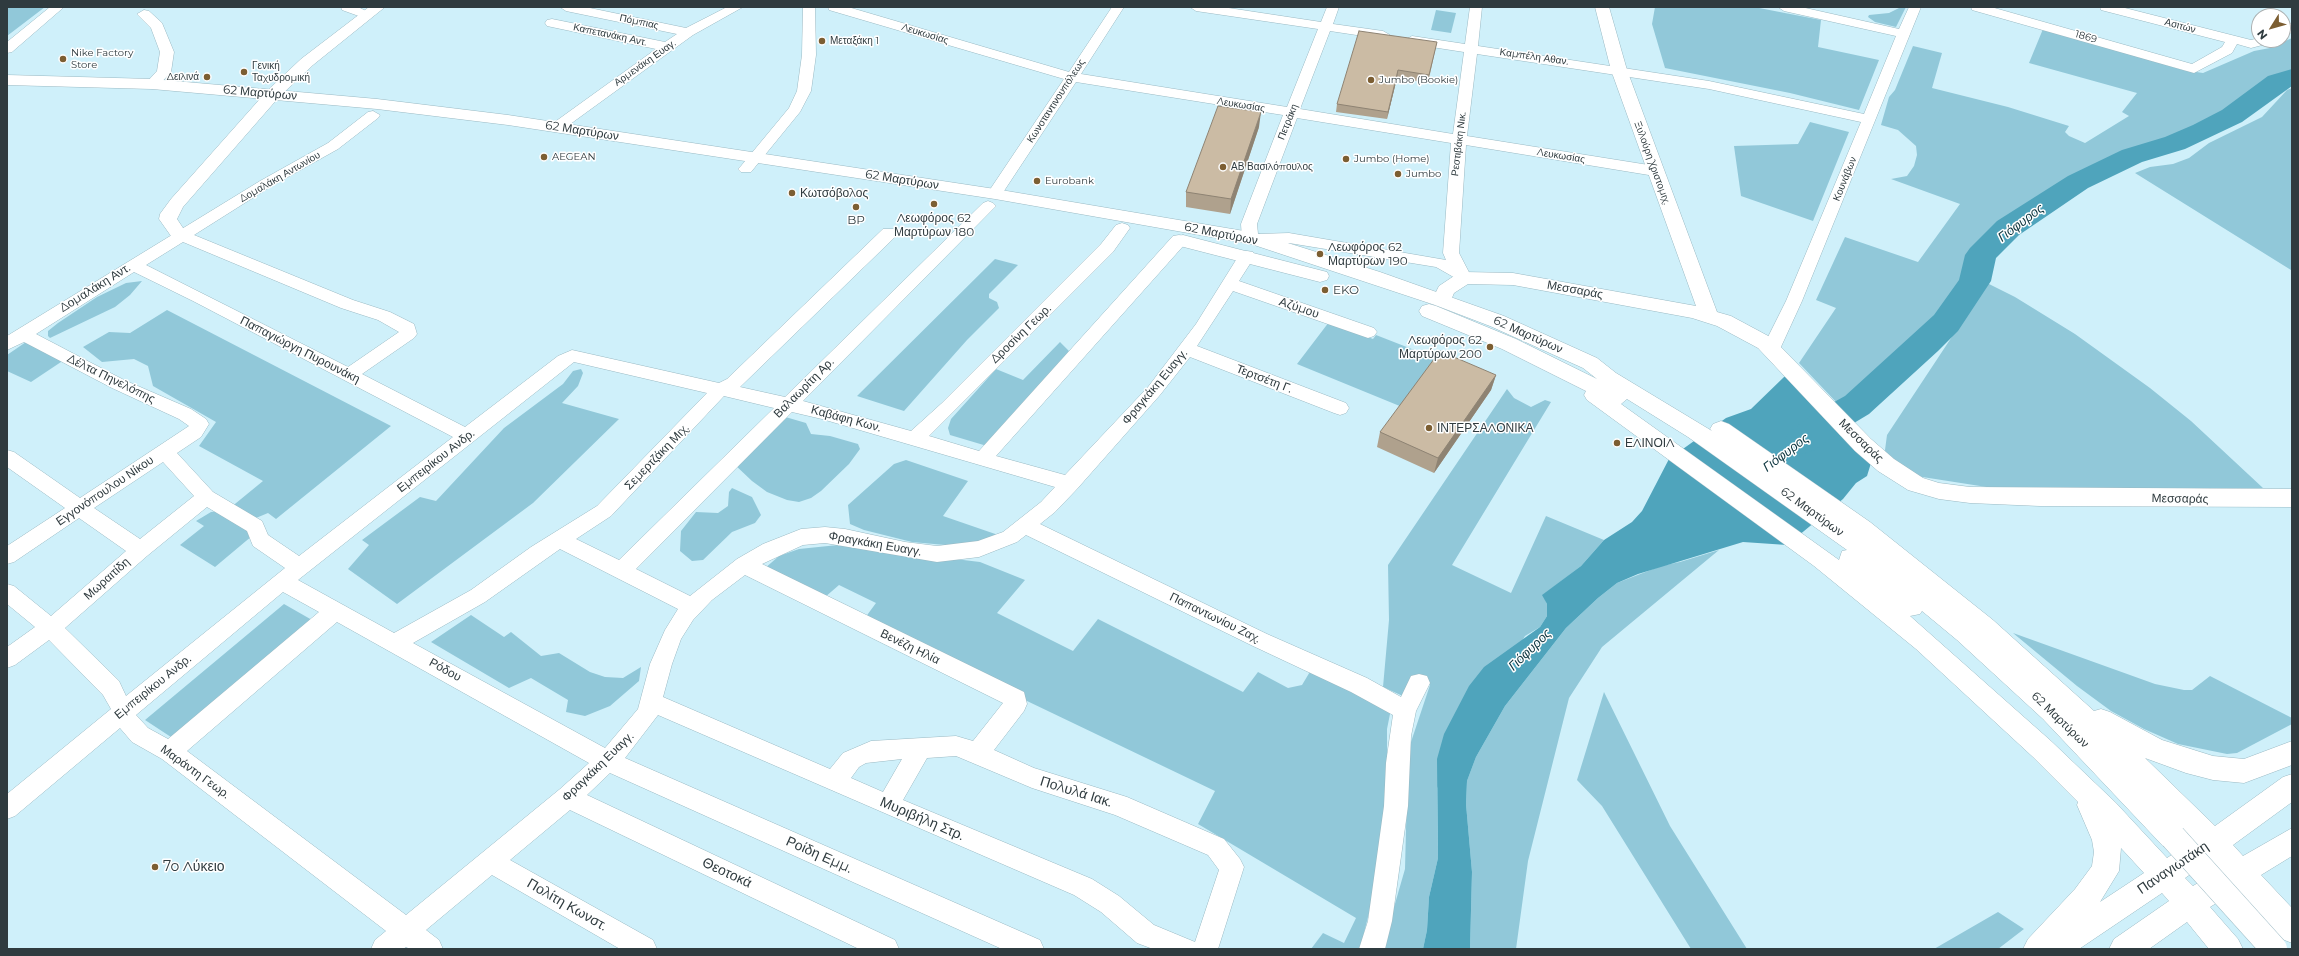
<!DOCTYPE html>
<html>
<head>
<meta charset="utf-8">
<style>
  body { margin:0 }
  #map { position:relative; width:2299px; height:956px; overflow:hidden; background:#cff0fa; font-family:Montserrat,sans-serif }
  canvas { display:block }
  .frame { position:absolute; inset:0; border:8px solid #2f3b3f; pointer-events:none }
  .north { position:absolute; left:2251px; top:8px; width:40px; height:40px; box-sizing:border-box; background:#fff; border:1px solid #acb1b2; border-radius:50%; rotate:233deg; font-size:11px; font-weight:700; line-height:16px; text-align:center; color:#2f3b3f }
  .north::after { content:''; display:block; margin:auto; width:14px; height:18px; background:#7c5e32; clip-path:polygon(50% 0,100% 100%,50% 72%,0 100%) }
</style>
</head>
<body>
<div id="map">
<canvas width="2299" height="956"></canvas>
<div class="frame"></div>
<div class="north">N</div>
</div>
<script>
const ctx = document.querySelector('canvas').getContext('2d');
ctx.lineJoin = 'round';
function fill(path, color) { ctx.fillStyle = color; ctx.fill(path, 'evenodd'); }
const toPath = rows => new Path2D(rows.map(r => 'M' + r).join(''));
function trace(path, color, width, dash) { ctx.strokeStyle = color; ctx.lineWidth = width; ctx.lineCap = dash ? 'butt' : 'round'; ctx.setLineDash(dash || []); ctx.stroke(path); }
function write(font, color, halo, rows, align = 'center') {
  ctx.font = font + ' Montserrat,sans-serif'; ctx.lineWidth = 3; ctx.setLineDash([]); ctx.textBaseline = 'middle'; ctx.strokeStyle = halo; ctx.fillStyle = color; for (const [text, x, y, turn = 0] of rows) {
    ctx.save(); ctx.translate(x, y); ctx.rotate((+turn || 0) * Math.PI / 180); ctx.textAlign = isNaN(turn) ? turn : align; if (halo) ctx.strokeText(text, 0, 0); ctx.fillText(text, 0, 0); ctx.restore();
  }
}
const green = toPath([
  [7,7,45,7,7,36],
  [1655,7,1754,7,1821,20,1818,47,1879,60,1859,110,1790,93,1665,68,1652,24],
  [1901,7,1906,7,1896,27,1875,22,1868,17,1869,15,1889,13],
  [1436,10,1456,13,1451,33,1431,30],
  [2043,29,2183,70,2203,73,2254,51,2270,48,2292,38,2292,70,2272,79,2217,117,2178,137,2125,153,2073,177,2036,201,1999,229,1976,252,1971,266,1952,293,1942,311,1838,404,1799,363,1836,308,1816,300,1845,237,1918,262,1960,204,1891,179,1907,176,1914,166,1917,155,1916,146,1898,130,1881,125,1889,97,1895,90,1913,46,1942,53,1932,88,2008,107,2069,126,2065,132,2069,136,2085,143,2129,116,2122,112,2137,93,2029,63],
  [2292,88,2292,270,2291,270,2135,173,2150,167,2173,164,2189,158,2209,143,2262,117,2287,90],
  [1810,122,1849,132,1813,221,1741,196,1734,146,1798,144],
  [995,259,1018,265,989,294,989,298,997,302,999,308,967,340,904,411,857,396],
  [142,281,130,295,115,307,50,338,48,336,48,331,58,323,97,297,126,283],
  [1985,282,2015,297,2075,334,2150,388,2191,421,2263,488,1993,488,1916,476,1886,458,1885,450,1887,435,1963,320],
  [167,310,391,426,276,519,268,513,256,518,230,508,263,481,199,446,216,422,153,386,148,366,134,359,102,362,83,347,109,332,130,333],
  [1329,322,1373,339,1376,335,1440,360,1407,409,1297,364],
  [26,342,64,360,31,382,7,371,7,355],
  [1060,342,1069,351,1060,367,987,446,950,435,948,428,951,419,996,369,1023,380],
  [581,369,583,373,578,386,562,403,619,419,533,503,397,604,348,569,369,545,362,540,420,497,436,501,504,428,563,384,573,371],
  [1507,389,1514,398,1531,407,1545,400,1551,402,1452,565,1511,593,1546,516,1604,540,1581,566,1543,595,1547,604,1547,616,1540,627,1525,636,1437,788,1438,858,1429,897,1427,930,1423,949,1382,949,1405,869,1408,751,1430,685,1413,675,1405,697,1383,687,1389,620,1388,565],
  [782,416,806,423,811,434,830,436,858,444,860,449,849,464,821,491,811,498,799,502,787,500,767,492,752,481,733,463],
  [906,460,968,481,943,516,1004,537,964,545,945,545,912,542,864,530,850,524,848,505,894,464],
  [732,488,752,497,761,515,755,523,732,532,703,560,692,561,680,551,681,531,696,512,718,513,728,506,729,492],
  [220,511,252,531,251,537,246,541,215,567,180,545,204,526,196,521,211,512],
  [838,545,980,562,1025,580,997,613,1073,651,1098,619,1243,692,1258,672,1288,688,1302,685,1311,670,1391,709,1387,729,1387,778,1380,869,1360,949,1311,949,1323,933,1344,943,1356,918,1198,824,1215,791,862,622,876,603,839,585,824,598,764,569,779,556,799,549],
  [1719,550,1602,647,1569,698,1528,861,1516,949,1470,949,1472,872,1466,804,1467,781,1476,757,1505,706,1566,628,1598,598,1617,583,1661,566,1680,562],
  [284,604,312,620,174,739,145,720],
  [471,615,504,637,511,632,541,656,559,653,590,672,605,677,623,678,641,667,639,681,610,706,585,716,566,712,568,700,531,678,509,688,431,642],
  [2013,633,2155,684,2184,690,2192,690,2210,676,2292,718,2292,724,2237,753,2227,754,2178,744,2144,729,2111,711,2077,686],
  [1604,692,1670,826,1747,949,1691,949,1602,806,1577,780],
  [1998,912,2024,929,1998,949,1934,949]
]);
const water = toPath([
  [1789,376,1871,463,1867,476,1856,483,1843,499,1787,545,1743,542,1638,574,1617,583,1598,598,1566,628,1505,706,1476,757,1467,781,1466,804,1472,872,1470,949,1423,949,1427,930,1429,897,1438,858,1437,759,1444,734,1469,686,1484,667,1540,627,1547,616,1547,604,1542,595,1581,566,1604,540,1632,522,1642,511,1669,459,1726,418,1751,409,1784,377]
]);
const river = toPath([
  [2292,69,2292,86,2242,122,2185,149,2142,162,2088,188,2019,235,1996,258,1991,281,1958,331,1938,351,1869,414,1844,429,1815,450,1802,454,1789,450,1784,441,1789,432,1818,411,1845,396,1934,315,1959,280,1965,255,1970,248,1997,221,2068,176,2122,150,2165,137,2193,125,2222,110,2268,76,2292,69]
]);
const minor = toPath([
  [50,7,64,7,12,52,7,53,7,42,50,7],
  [341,7,358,7,374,15,367,19,342,10,341,7],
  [560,7,585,7,686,28,727,7,743,7,693,35,562,130,557,131,552,130,550,127,552,124,656,49,547,26,545,23,547,20,552,19,665,42,677,34,566,11,560,7],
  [803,7,815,7,816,55,811,91,800,112,751,172,741,172,738,169,741,166,789,108,797,91,802,55,803,7],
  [828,7,848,7,1069,72,1112,7,1124,7,1081,74,1287,107,1318,29,1196,11,1190,7,1222,7,1321,22,1327,7,1339,7,1333,24,1383,31,1390,35,1383,39,1330,31,1300,109,1453,134,1464,52,1412,44,1405,40,1412,36,1465,44,1470,7,1482,7,1478,46,1709,81,1864,114,1896,36,1784,11,1778,7,1801,7,1899,29,1909,7,1921,7,1802,301,1780,349,1777,353,1771,355,1765,353,1762,349,1786,301,1861,122,1709,89,1477,54,1467,136,1655,166,1663,171,1655,176,1466,145,1459,253,1472,278,1470,282,1464,283,1436,267,1289,243,1258,244,1244,242,1242,238,1241,224,1283,115,1076,82,1000,197,990,197,987,194,1064,79,829,10,828,7],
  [1297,118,1451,143,1443,253,1446,260,1289,233,1258,234,1257,224,1297,118],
  [1971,7,1991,7,2192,64,2222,47,2225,42,2101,10,2100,7,2121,7,2251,40,2259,38,2259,40,2272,40,2270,43,2251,48,2237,44,2232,53,2194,73,1972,10,1971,7],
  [144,10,149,11,162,23,174,52,171,72,157,87,152,88,145,84,157,71,160,52,151,28,137,14,144,10],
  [2292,23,2292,32,2283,36,2283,27,2292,23],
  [373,111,380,115,378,118,338,149,270,187,194,235,353,300,390,312,414,324,417,334,414,338,362,374,465,427,558,356,572,350,719,383,727,379,883,229,895,229,897,233,895,237,740,387,785,397,983,203,988,201,993,203,996,206,993,209,803,401,911,431,942,403,1101,244,1116,225,1122,223,1128,225,1130,228,1113,252,929,436,979,451,1173,236,1179,235,1185,236,1187,240,1185,244,996,456,1065,475,1148,387,1196,324,1241,252,1247,251,1253,252,1255,256,1239,281,1374,328,1377,332,1374,336,1368,338,1233,291,1197,346,1346,403,1349,408,1346,413,1340,415,1334,413,1190,357,1160,395,1077,489,1055,512,1040,524,1267,634,1367,678,1401,697,1411,676,1419,674,1427,676,1430,683,1416,711,1411,736,1408,806,1392,921,1385,949,1359,949,1368,921,1384,806,1386,763,1393,715,1351,692,1253,646,1026,535,1017,542,979,557,937,562,825,543,803,545,762,564,1024,692,1027,704,1024,711,994,750,1034,768,1127,797,1224,839,1240,859,1244,867,1218,949,1153,949,1137,943,1101,912,1074,895,658,715,625,758,1040,940,1044,949,1002,949,610,773,587,795,895,940,899,949,859,949,570,810,510,860,653,940,657,949,620,949,492,875,426,930,439,940,443,949,410,949,406,947,403,949,371,949,375,940,386,931,162,759,132,742,120,728,15,816,7,819,7,794,111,709,103,695,49,640,15,665,7,668,7,647,35,627,7,604,7,584,14,586,51,616,126,551,79,518,14,562,7,564,7,546,65,508,7,467,7,450,14,452,80,498,189,426,179,419,112,388,24,342,7,350,7,336,260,181,328,143,368,112,373,111],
  [183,242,341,308,378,320,399,332,348,367,146,265,183,242],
  [134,272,193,301,453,437,299,556,268,535,262,521,213,492,177,453,201,437,209,424,206,419,191,409,124,380,36,334,134,272],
  [574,362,707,393,597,506,531,547,471,590,394,633,298,580,574,362],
  [724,396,774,408,619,560,576,539,611,516,724,396],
  [792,412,822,419,1055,487,1041,502,1003,532,978,541,937,546,905,542,845,529,825,527,801,529,763,544,737,559,690,596,636,569,792,412],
  [163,462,194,496,140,539,94,508,163,462],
  [207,507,247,531,253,546,285,568,126,696,119,681,65,628,147,556,207,507],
  [560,549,678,609,665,630,650,664,638,709,605,748,413,643,485,602,560,549],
  [745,575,1003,703,973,741,956,736,871,741,843,753,830,769,663,697,672,664,681,639,693,620,712,600,745,575],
  [283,592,319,612,168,739,148,728,136,715,283,592],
  [337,622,589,763,560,789,406,915,187,751,337,622],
  [956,756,1032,788,1115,815,1208,855,1219,870,1195,942,1154,925,1119,896,1092,879,903,800,927,758,956,756],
  [902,759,883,792,851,778,859,767,866,763,902,759]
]);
const tertiary = toPath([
  [369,7,385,7,313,65,279,97,183,207,177,219,183,228,191,231,194,235,191,239,185,241,171,236,159,219,160,214,171,199,267,91,301,59,369,7],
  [1595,7,1609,7,1627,70,1717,312,1731,316,1772,338,1871,439,1894,459,1923,478,1939,483,1970,487,2292,489,2292,507,2040,506,1970,503,1939,499,1908,490,1878,471,1855,451,1758,348,1717,326,1692,318,1513,285,1468,284,1454,293,1449,305,1442,306,1435,305,1432,300,1439,286,1457,274,1464,272,1513,273,1696,306,1611,70,1595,7]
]);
const primary = toPath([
  [7,75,152,79,377,99,508,115,995,189,1256,233,1380,272,1504,316,1597,358,1616,373,1712,431,1710,429,1713,424,1721,421,1729,424,1870,522,1993,620,2094,711,2101,709,2110,712,2162,740,2213,756,2244,759,2292,741,2292,765,2244,783,2213,780,2186,773,2145,758,2215,826,2283,777,2292,774,2292,802,2233,845,2243,856,2292,828,2292,856,2261,875,2292,908,2292,943,2282,939,2237,890,2210,907,2238,939,2243,949,2209,949,2187,922,2149,949,2109,949,2114,939,2169,901,2162,893,2079,949,2023,949,2028,939,2075,889,2092,866,2094,852,2092,840,2077,805,2078,802,2033,757,1916,649,1814,566,1587,400,1584,395,1586,391,1502,349,1422,316,1419,311,1422,306,1429,304,1436,306,1516,339,1597,379,1583,368,1490,326,1435,305,1251,244,995,199,508,125,377,109,152,89,7,85,7,75],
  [1627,399,1688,437,1847,550,1842,551,1839,560,1621,404,1627,399],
  [1922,611,1957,640,2043,719,2163,846,2173,850,2183,846,2187,837,2185,834,2193,841,2167,858,2116,803,2051,741,1910,616,1920,614,1922,611],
  [2121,848,2144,873,2100,902,2119,871,2121,848],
  [2211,860,2219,870,2193,886,2185,878,2211,860],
  [1183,235,1327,272,1329,276,1327,280,1320,282,1176,245,1174,241,1176,237,1183,235]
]);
const primaryBridge = toPath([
  [2173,837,2274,949]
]);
const wall = toPath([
  [1437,42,1428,83,1397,78,1387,119,1336,112,1337,104],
  [1259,127,1230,214,1186,207,1186,192],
  [1496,375,1491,390,1434,473,1377,447,1380,432]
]);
const shadedWall = toPath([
  [1398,70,1397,78,1387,119,1388,112],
  [1261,112,1259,127,1230,214,1231,199],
  [1496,375,1491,390,1434,473,1438,458]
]);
const building = toPath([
  [1359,31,1437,42,1429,75,1398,70,1388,112,1337,104,1359,31],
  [1218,106,1261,112,1231,199,1186,192,1218,106],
  [1440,351,1496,375,1438,458,1380,432,1440,351]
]);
const markers = [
  [822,41,4,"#7c5e32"],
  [63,59,4,"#7c5e32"],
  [244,72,4,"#7c5e32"],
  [207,77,4,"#7c5e32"],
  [1371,80,4,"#7c5e32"],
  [544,157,4,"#7c5e32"],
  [1346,159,4,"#7c5e32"],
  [1223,167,4,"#7c5e32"],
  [1398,174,4,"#7c5e32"],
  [1037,181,4,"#7c5e32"],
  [792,193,4,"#7c5e32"],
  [934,204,4,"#7c5e32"],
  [856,207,4,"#7c5e32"],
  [1320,254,4,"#7c5e32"],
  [1325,290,4,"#7c5e32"],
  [1490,347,4,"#7c5e32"],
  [1429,428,4,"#7c5e32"],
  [1617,443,4,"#7c5e32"],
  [155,867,4,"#7c5e32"]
];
const farStreetnames = [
  ["Πόμπιας",639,22,12],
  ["Ασιτών",2180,26,15],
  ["Λευκωσίας",925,34,17],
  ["Καπετανάκη Αντ.",610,35,12],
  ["1869",2086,37,16],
  ["Καμπέλη Αθαν.",1534,57,8],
  ["Αρμενάκη Ευαγ.",645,63,-35],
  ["Κωνσταντινουπόλεως",1056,101,-57],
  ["Λευκωσίας",1241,105,9],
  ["Πετράκη",1288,122,-68],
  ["Ρεστιβάκη Νικ.",1459,144,-83],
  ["Λευκωσίας",1561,156,9],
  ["Ξυλούρη Χριστομιχ.",1652,163,70],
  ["Δομαλάκη Αντωνίου",280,177,-30],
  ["Κουνάβων",1845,179,-68]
];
const farPoinames = [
  ["Μεταξάκη 1",830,41],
  ["Nike Factory",71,53],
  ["Store",71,65],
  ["Γενική",252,66],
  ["Ταχυδρομική",252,78],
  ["Δειλινά",199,77,"right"],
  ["Jumbo (Bookie)",1379,80],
  ["AEGEAN",552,157],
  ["Jumbo (Home)",1354,159],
  ["ΑΒ Βασιλόπουλος",1231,167],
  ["Jumbo",1406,174],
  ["Eurobank",1045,181]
];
const streetNames = [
  ["62 Μαρτύρων",260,93,5],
  ["62 Μαρτύρων",582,131,9],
  ["62 Μαρτύρων",902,180,9],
  ["62 Μαρτύρων",1221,234,11],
  ["Δομαλάκη Αντ.",95,288,-32],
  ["Μεσσαράς",1575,290,10],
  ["Αζύμου",1299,308,19],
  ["Δροσίνη Γεωρ.",1021,334,-44],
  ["62 Μαρτύρων",1528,335,24],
  ["Παπαγιώργη Πυρουνάκη",300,350,27],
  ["Δέλτα Πηνελόπης",111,379,26],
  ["Τερτσέτη Γ.",1264,379,21],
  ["Φραγκάκη Ευαγγ.",1155,387,-50],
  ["Βαλαωρίτη Αρ.",804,388,-45],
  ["Καβάφη Κων.",846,419,15],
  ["Μεσσαράς",1861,441,44],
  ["Σεμερτζάκη Μιχ.",657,457,-46],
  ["Εμπειρίκου Ανδρ.",436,461,-38],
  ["Εγγονόπουλου Νίκου",105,491,-34],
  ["Μεσσαράς",2180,499,1],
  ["62 Μαρτύρων",1812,512,36],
  ["Φραγκάκη Ευαγγ.",875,544,10],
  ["Μωραιτίδη",107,579,-42],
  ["Παπαντωνίου Ζαχ.",1215,618,26],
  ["Βενέζη Ηλία",910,647,26],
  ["Ρόδου",445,670,29],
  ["Εμπειρίκου Ανδρ.",153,687,-39],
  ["62 Μαρτύρων",2060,720,44],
  ["Φραγκάκη Ευαγγ.",598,767,-44],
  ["Μαράντη Γεωρ.",195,772,36]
];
const poiNames = [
  ["Κωτσόβολος",800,193],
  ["Λεωφόρος 62",934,218,"center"],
  ["Μαρτύρων 180",934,232,"center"],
  ["BP",856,220,"center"],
  ["Λεωφόρος 62",1328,247],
  ["Μαρτύρων 190",1328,261],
  ["EKO",1333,290],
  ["Λεωφόρος 62",1482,340,"right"],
  ["Μαρτύρων 200",1482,354,"right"],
  ["ΙΝΤΕΡΣΑΛΟΝΙΚΑ",1437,428],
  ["ΕΛΙΝΟΙΛ",1625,443]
];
const waterNames = [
  ["Γιόφυρος",2021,223,-37],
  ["Γιόφυρος",1786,453,-37],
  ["Γιόφυρος",1530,650,-44]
];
const nearStreetnames = [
  ["Πολυλά Ιακ.",1076,792,17],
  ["Μυριβήλη Στρ.",922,819,23],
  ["Ροίδη Εμμ.",819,855,24],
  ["Παναγιωτάκη",2173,868,-34],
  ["Θεοτοκά",727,873,25],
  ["Πολίτη Κωνστ.",567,905,30]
];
const nearPoinames = [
  ["7o Λύκειο",163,867]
];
fill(green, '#91c8d9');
fill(water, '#4fa4bc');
fill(river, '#4fa4bc');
trace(minor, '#9ab9c3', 1);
trace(tertiary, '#9ab9c3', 1);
trace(primary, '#9ab9c3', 1);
fill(minor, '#fff');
fill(tertiary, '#fff');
fill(primary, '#fff');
trace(primaryBridge, '#9ab9c3', 27, []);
trace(primaryBridge, '#fff', 26);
fill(wall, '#afa18d');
fill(shadedWall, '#8e8373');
fill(building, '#cbbba4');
trace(building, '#8e8373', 1);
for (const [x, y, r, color] of markers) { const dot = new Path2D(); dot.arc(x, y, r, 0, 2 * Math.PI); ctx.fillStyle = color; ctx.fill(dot); trace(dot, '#fff', 1.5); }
write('10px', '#2f3b3f', '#fff', farStreetnames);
write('10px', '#2f3b3f', '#fff', farPoinames, 'left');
write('12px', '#2f3b3f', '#fff', streetNames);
write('12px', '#2f3b3f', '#fff', poiNames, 'left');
write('italic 13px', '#0b343e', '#fff', waterNames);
write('14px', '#2f3b3f', '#fff', nearStreetnames);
write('14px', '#2f3b3f', '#fff', nearPoinames, 'left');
</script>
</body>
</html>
